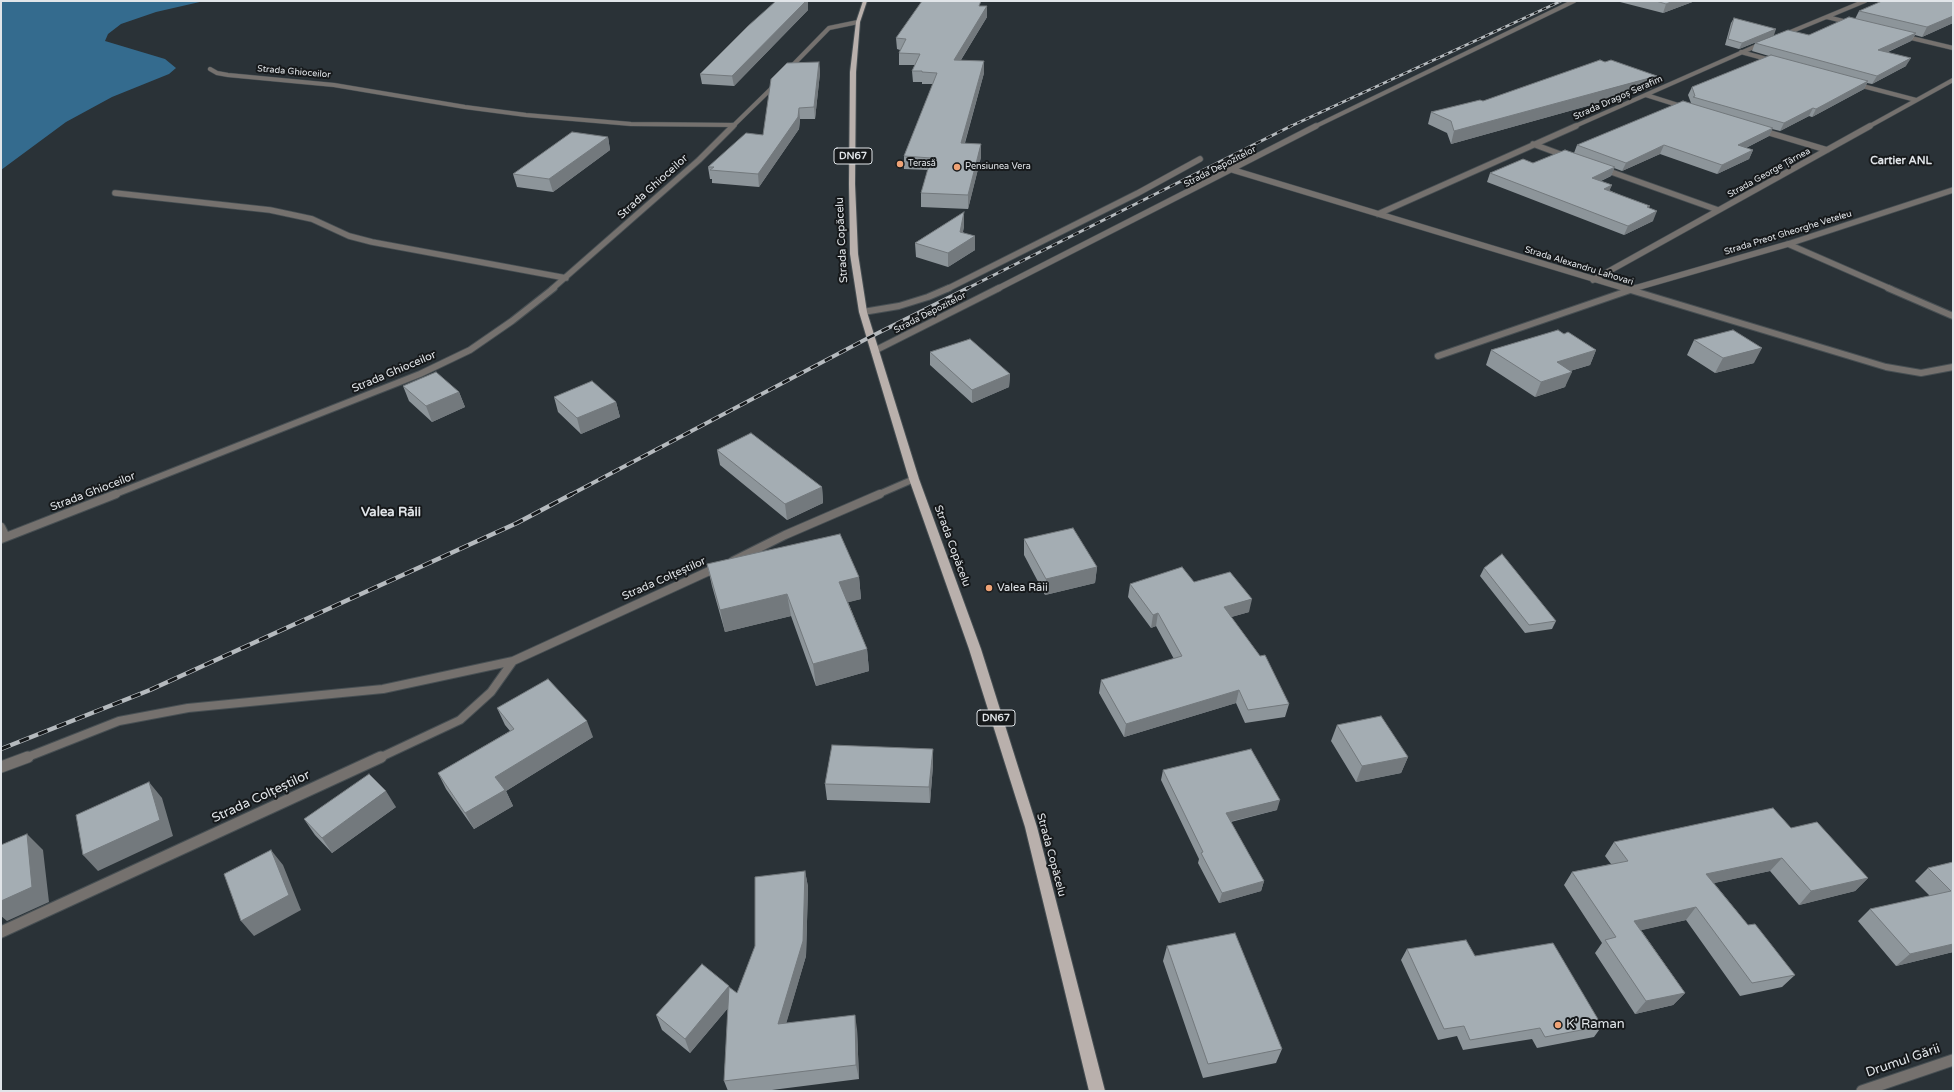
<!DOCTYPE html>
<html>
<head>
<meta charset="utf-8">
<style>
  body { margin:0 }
  #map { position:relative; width:1954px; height:1092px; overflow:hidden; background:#2a3237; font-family:"Varela Round",sans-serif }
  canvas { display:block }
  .frame { position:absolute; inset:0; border:2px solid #e1e5e9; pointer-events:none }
</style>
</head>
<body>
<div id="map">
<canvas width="1954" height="1092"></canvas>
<div class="frame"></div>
</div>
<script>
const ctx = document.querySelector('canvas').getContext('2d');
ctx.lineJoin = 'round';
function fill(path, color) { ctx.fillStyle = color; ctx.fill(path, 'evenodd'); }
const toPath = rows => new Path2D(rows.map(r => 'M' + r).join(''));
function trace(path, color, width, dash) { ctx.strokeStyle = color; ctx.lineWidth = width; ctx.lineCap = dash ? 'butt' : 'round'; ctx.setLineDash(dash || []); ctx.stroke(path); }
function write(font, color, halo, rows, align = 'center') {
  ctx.font = font + ' "Varela Round",sans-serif'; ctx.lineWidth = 4; ctx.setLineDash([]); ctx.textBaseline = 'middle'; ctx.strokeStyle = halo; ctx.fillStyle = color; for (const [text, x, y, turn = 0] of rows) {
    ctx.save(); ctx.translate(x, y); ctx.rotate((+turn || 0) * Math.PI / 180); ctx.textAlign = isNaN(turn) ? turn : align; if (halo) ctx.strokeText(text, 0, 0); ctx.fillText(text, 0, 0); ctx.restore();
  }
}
const forest = toPath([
  [1,1,204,1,156,12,121,24,108,34,105,41,165,59,176,68,169,74,112,97,66,122,1,170]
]);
const streetFar4 = toPath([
  [1827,17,1851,23],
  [1783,35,1865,1],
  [1903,36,1953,48],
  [1741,52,1774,61],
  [210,69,217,73,228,75,334,85,465,107,526,115,631,124,735,125],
  [787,71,829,28,858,22],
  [1855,84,1916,100],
  [1646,95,1684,107],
  [732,127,777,83],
  [1314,127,1574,1],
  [1573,127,1763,43],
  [1868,127,1953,80]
]);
const streetFar3 = toPath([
  [1760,130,1827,150],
  [1533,144,1568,157],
  [1603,169,1718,210],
  [1233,170,1627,289],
  [115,193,270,210,312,219,349,236,372,242,566,278],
  [1378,214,1576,126],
  [1788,244,1891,289],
  [1593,280,1870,126],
  [552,289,699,160,733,126],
  [947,289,1138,193,1200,159],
  [997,289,1316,126],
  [1632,289,1788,244,1953,190]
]);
const streetFar2 = toPath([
  [1624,288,1886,367,1921,373,1953,367],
  [1888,288,1953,316],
  [863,312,899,306,928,297,949,288],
  [874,351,999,288],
  [1438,356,1636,288],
  [113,495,420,374,470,350,512,321,554,288],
  [877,495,914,479]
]);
const streetFar1 = toPath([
  [1,527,6,537],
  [1,539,116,494],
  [733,561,785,535,880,494],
  [25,758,119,721,188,708,383,689,513,661],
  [379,758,460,720,491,692,513,661,718,567]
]);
const street = toPath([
  [1,767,28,757],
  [1,932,381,757],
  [1862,1091,1953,1060]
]);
const primary = toPath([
  [863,1,867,1,860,22,856,72,855,184,858,254,867,312,919,479,981,649,1037,827,1105,1091,1089,1091,1025,827,969,649,909,479,859,312,850,254,849,184,850,72,856,22,863,1]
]);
const railFar3 = toPath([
  [1289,127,1561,1]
]);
const railFar2 = toPath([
  [966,289,1291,126]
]);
const railFar1 = toPath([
  [570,495,870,337,968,288]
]);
const rail = toPath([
  [1,749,150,690,517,523,572,494]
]);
const wall = toPath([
  [776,1,808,1,808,10,734,86,702,84,700,74],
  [1620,1,1695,1,1663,13,1620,2],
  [1953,1,1953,23,1922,37,1915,35,1911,41,1888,52,1906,66,1872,84,1867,83,1864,89,1812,117,1809,116,1780,131,1772,129,1769,136,1746,148,1753,150,1749,159,1717,174,1660,154,1622,171,1614,168,1611,176,1601,181,1612,185,1609,190,1649,208,1653,221,1624,235,1487,182,1490,173,1533,163,1574,153,1577,145,1691,103,1688,95,1692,87,1769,56,1752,51,1755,43,1809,35,1855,19,1859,11],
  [981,6,987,17,961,60,984,73,965,143,981,157,968,209,921,207,921,193,928,170,904,169,904,156,933,84,922,84,922,82,913,82,912,71,915,65,899,65,899,53,900,50,897,49,896,38],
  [1734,18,1774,35,1739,49,1725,45,1731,23],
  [819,62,820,73,815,119,800,119,799,129,759,187,712,183,712,179,710,179,708,167,763,135],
  [1652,88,1451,144,1447,133,1428,124,1431,112,1483,101],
  [608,137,610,150,553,192,517,187,513,174],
  [964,212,964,226,963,232,975,250,948,267,916,257,915,243],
  [1564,334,1596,350,1590,365,1570,371,1565,387,1535,397,1486,365,1491,350],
  [1694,340,1754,363,1715,373,1687,355],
  [930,352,1010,374,1009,387,972,403,930,365],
  [403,386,459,392,465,407,432,422,409,401],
  [554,397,616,402,620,417,581,434,558,412],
  [717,450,822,487,823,503,787,520,720,465],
  [1024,539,1097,567,1095,583,1045,595,1024,555],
  [707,564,859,577,861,599,848,602,867,649,869,671,816,686,791,616,725,632,712,586],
  [1484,568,1556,621,1552,629,1525,633,1480,576],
  [1194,582,1249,612,1231,617,1260,656,1289,704,1285,717,1245,723,1236,703,1124,737,1099,693,1101,680,1174,659,1156,626,1151,628,1128,597,1130,584],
  [497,708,593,737,506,791,513,806,474,829,446,789,438,773,510,731,505,725],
  [1337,725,1408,757,1401,773,1356,782,1331,741],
  [933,765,930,803,827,800,825,784],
  [1163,770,1277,810,1231,822,1264,881,1261,891,1219,903,1198,863,1199,859,1161,780],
  [396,807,332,853,315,835,304,819],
  [1791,828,1868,878,1855,891,1799,905,1770,871,1714,883,1748,925,1795,975,1782,987,1740,996,1686,920,1641,930,1685,993,1673,1005,1635,1014,1595,953,1602,943,1564,885,1572,872,1611,864,1605,856,1614,842],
  [1953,862,1953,952,1896,966,1858,921,1870,909,1930,896,1915,881,1928,868],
  [805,871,808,887,806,956,786,1023,857,1029,859,1079,764,1091,728,1091,724,1081,728,1008,690,1053,662,1030,656,1015,737,993],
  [1167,946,1282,1049,1276,1063,1203,1078,1163,961],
  [1407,949,1475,956,1602,1026,1594,1037,1537,1048,1532,1039,1463,1050,1457,1036,1438,1040,1401,960]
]);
const shadedWall = toPath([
  [806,1,808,1,808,10,734,86,732,76],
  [1673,1,1695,1,1663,13,1666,4],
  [987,6,987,17,954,71,954,60],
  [1953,16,1953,23,1922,37,1927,27],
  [1776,29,1774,35,1739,49,1742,43],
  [1916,33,1911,41,1874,58,1878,50],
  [1911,58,1906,66,1872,84,1877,76],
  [984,61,984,73,961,156,961,143],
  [819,62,820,73,815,119,814,107],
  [1657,76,1652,88,1451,144,1454,131],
  [1868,81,1864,89,1812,117,1816,109],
  [799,108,800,119,799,129,759,187,758,174],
  [1813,108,1809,116,1780,131,1784,123],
  [1773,128,1769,136,1734,154,1738,145],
  [608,137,610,150,553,192,549,179],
  [981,144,981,157,968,209,968,195],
  [1664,145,1660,154,1622,171,1626,163],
  [1753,150,1749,159,1717,174,1722,165],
  [1615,167,1611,176,1588,187,1592,178],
  [1612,185,1608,194,1604,189],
  [1657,211,1653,221,1624,235,1628,226],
  [964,212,964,226,960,245,975,236,975,250,948,267,948,253,960,232],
  [1762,348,1754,363,1715,373,1723,358],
  [1596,350,1590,365,1550,377,1557,362],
  [1572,372,1565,387,1535,397,1541,382],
  [1010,374,1009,387,972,403,972,390],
  [459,392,465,407,432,422,426,406],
  [616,402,620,417,581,434,577,418],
  [822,487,823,503,787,520,785,504],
  [1097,567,1095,583,1045,595,1046,579],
  [859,577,861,599,842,604,839,582],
  [787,594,791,616,725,632,720,610],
  [1252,599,1249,612,1221,620,1224,607],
  [1158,613,1156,626,1151,628,1153,615],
  [867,649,869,671,816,686,813,664],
  [1239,690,1236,703,1124,737,1126,724],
  [587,721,593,737,506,791,513,806,474,829,465,813,495,777],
  [933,749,933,765,930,803,929,787],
  [1408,757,1401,773,1356,782,1362,766],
  [149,782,162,798,173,836,98,871,83,855],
  [386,791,396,807,332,853,322,838],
  [1280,800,1277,810,1224,823,1226,813],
  [27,834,43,850,49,902,7,921,1,916,1,901],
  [271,850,283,865,301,910,254,936,241,921],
  [1782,858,1770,871,1696,887,1706,874],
  [805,871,808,887,806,956,782,1038,778,1024],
  [1868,878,1855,891,1799,905,1811,891],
  [1264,881,1261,891,1219,903,1222,893],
  [1696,907,1686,920,1625,934,1634,921],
  [1953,944,1953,952,1896,966,1910,954],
  [729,986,734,1001,690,1053,685,1039],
  [1685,993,1673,1005,1635,1014,1646,1001],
  [855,1015,857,1029,859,1079,856,1065]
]);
const building = toPath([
  [776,1,806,1,732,76,700,74,748,26,776,1],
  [922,1,981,1,979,6,987,6,954,60,984,61,961,143,981,144,968,195,921,193,931,158,904,156,937,73,922,72,922,71,912,71,920,54,899,53,906,39,896,38,922,1],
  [1656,1,1673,1,1666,4,1656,1],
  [1882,1,1953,1,1953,16,1927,27,1859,11,1882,1],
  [1849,17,1916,33,1878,50,1911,58,1877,76,1755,43,1788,30,1809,35,1849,17],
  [1734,18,1776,29,1742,43,1728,39,1734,18],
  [1771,55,1868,81,1816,109,1813,108,1784,123,1693,97,1695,96,1692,87,1771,55],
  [1600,60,1605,62,1611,60,1657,76,1454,131,1451,121,1431,112,1480,100,1483,101,1600,60],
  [819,62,814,107,799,108,798,117,758,174,710,170,714,167,708,167,746,133,763,135,771,79,787,63,819,62],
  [1683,101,1773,128,1738,145,1753,150,1722,165,1664,145,1626,163,1577,145,1683,101],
  [572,132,608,137,549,179,513,174,572,132],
  [1565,150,1615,167,1592,178,1612,185,1604,189,1650,206,1647,207,1657,211,1628,226,1490,173,1523,159,1533,163,1565,150],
  [964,212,960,232,975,236,948,253,915,243,964,212],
  [1558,330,1564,334,1568,332,1596,350,1557,362,1572,372,1541,382,1491,350,1558,330],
  [1733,330,1762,348,1723,358,1694,340,1733,330],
  [970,339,1010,374,972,390,930,352,970,339],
  [436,372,459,392,426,406,403,386,436,372],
  [592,381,616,402,577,418,554,397,592,381],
  [751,433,822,487,785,504,717,450,751,433],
  [1073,528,1097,567,1046,579,1024,539,1073,528],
  [840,534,859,577,839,582,867,649,813,664,787,594,720,610,707,564,840,534],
  [1502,554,1556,621,1529,625,1484,568,1502,554],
  [1182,567,1194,582,1230,572,1252,599,1224,607,1260,656,1265,655,1289,704,1248,710,1239,690,1126,724,1101,680,1182,656,1158,613,1153,615,1130,584,1182,567],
  [548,679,587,721,495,777,505,790,465,813,438,773,514,729,497,708,548,679],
  [1381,716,1408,757,1362,766,1337,725,1381,716],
  [832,745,933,749,929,787,825,784,832,745],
  [1251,749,1280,800,1226,813,1264,881,1222,893,1201,853,1203,852,1163,770,1251,749],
  [369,774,386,791,322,838,304,819,369,774],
  [149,782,160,820,83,855,76,815,149,782],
  [1773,808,1791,828,1817,822,1868,878,1811,891,1782,858,1706,874,1748,925,1755,924,1795,975,1752,983,1696,907,1634,921,1685,993,1646,1001,1605,940,1616,937,1572,872,1628,861,1614,842,1773,808],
  [27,834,32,887,1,901,1,845,27,834],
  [271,850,289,895,241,921,224,874,271,850],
  [1953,862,1953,944,1910,954,1870,909,1951,891,1928,868,1953,862],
  [805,871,803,941,778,1024,855,1015,856,1065,724,1081,729,987,737,993,755,946,755,877,805,871],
  [1235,933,1282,1049,1208,1064,1167,946,1235,933],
  [1466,940,1475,956,1553,943,1602,1026,1545,1037,1540,1028,1470,1040,1464,1026,1444,1029,1407,949,1466,940],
  [702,964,729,986,685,1039,656,1015,702,964]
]);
const markers = [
  [900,164,4,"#efa376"],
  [957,167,4,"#efa376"],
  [989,588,4,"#efa376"],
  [1558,1025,4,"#efa376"]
];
const farStreetnames = [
  ["Strada Ghioceilor",294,72,5],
  ["Strada Dragoș Serafim",1618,98,-24],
  ["Strada Depozitelor",1220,167,-27],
  ["Strada George Țârnea",1769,173,-29],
  ["Strada Preot Gheorghe Veteleu",1788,233,-17],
  ["Strada Alexandru Lahovari",1579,266,17],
  ["Strada Depozitelor",930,313,-27]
];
const farPoinames = [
  ["Terasă",908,164],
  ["Pensiunea Vera",965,167]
];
const shields = [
  [853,156,38],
  [996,718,38]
];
const shieldNames = [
  ["DN67",853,156],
  ["DN67",996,718]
];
const farQuarternames = [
  ["Cartier ANL",1901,161]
];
const streetNames = [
  ["Strada Ghioceilor",653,187,-42],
  ["Strada Copăcelu",842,240,-93],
  ["Strada Ghioceilor",394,372,-23],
  ["Strada Ghioceilor",93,492,-21],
  ["Strada Copăcelu",952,546,70],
  ["Strada Colțeștilor",664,579,-24],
  ["Strada Copăcelu",1051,855,75]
];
const poiNames = [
  ["Valea Răii",997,588]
];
const quarterNames = [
  ["Valea Răii",391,513]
];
const nearStreetnames = [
  ["Strada Colțeștilor",261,797,-25],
  ["Drumul Gării",1903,1061,-19]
];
const nearPoinames = [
  ["K' Raman",1566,1025]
];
fill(forest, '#346b8e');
trace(streetFar4, '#474f53', 5);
trace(streetFar3, '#474f53', 7);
trace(streetFar2, '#474f53', 8);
trace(streetFar1, '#474f53', 10);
trace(street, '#474f53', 13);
trace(primary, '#474f53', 2);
trace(streetFar4, '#75716e', 4);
trace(streetFar3, '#75716e', 5.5);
trace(streetFar2, '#75716e', 6);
trace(streetFar1, '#75716e', 8);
trace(street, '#75716e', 11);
fill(primary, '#b9b0ac');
trace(railFar3, '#b5babe', 2.5);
trace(railFar2, '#b5babe', 3);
trace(railFar1, '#b5babe', 4);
trace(rail, '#b5babe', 4.5);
trace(railFar3, '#16191b', 1.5, [4.5]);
trace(railFar2, '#16191b', 2, [6]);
trace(railFar1, '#16191b', 2.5, [8]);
trace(rail, '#16191b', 3, [10]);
fill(wall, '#8d959a');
fill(shadedWall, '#73797d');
fill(building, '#a4adb3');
trace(building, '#73797d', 1);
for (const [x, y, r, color] of markers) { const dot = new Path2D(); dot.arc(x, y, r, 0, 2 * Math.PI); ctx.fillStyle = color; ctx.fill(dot); trace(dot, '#16191b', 1.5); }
write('9px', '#e1e5e9', '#16191b', farStreetnames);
write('9px', '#e1e5e9', '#16191b', farPoinames, 'left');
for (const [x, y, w] of shields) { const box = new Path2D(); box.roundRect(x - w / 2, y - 8, w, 16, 3); ctx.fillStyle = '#16191b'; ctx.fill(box); trace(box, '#e1e5e9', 1); }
write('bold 10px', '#e1e5e9', null, shieldNames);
write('bold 11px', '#e1e5e9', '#16191b', farQuarternames);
write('11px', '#e1e5e9', '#16191b', streetNames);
write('11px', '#e1e5e9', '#16191b', poiNames, 'left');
write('bold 13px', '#e1e5e9', '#16191b', quarterNames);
write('13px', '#e1e5e9', '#16191b', nearStreetnames);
write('13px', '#e1e5e9', '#16191b', nearPoinames, 'left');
</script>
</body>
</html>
